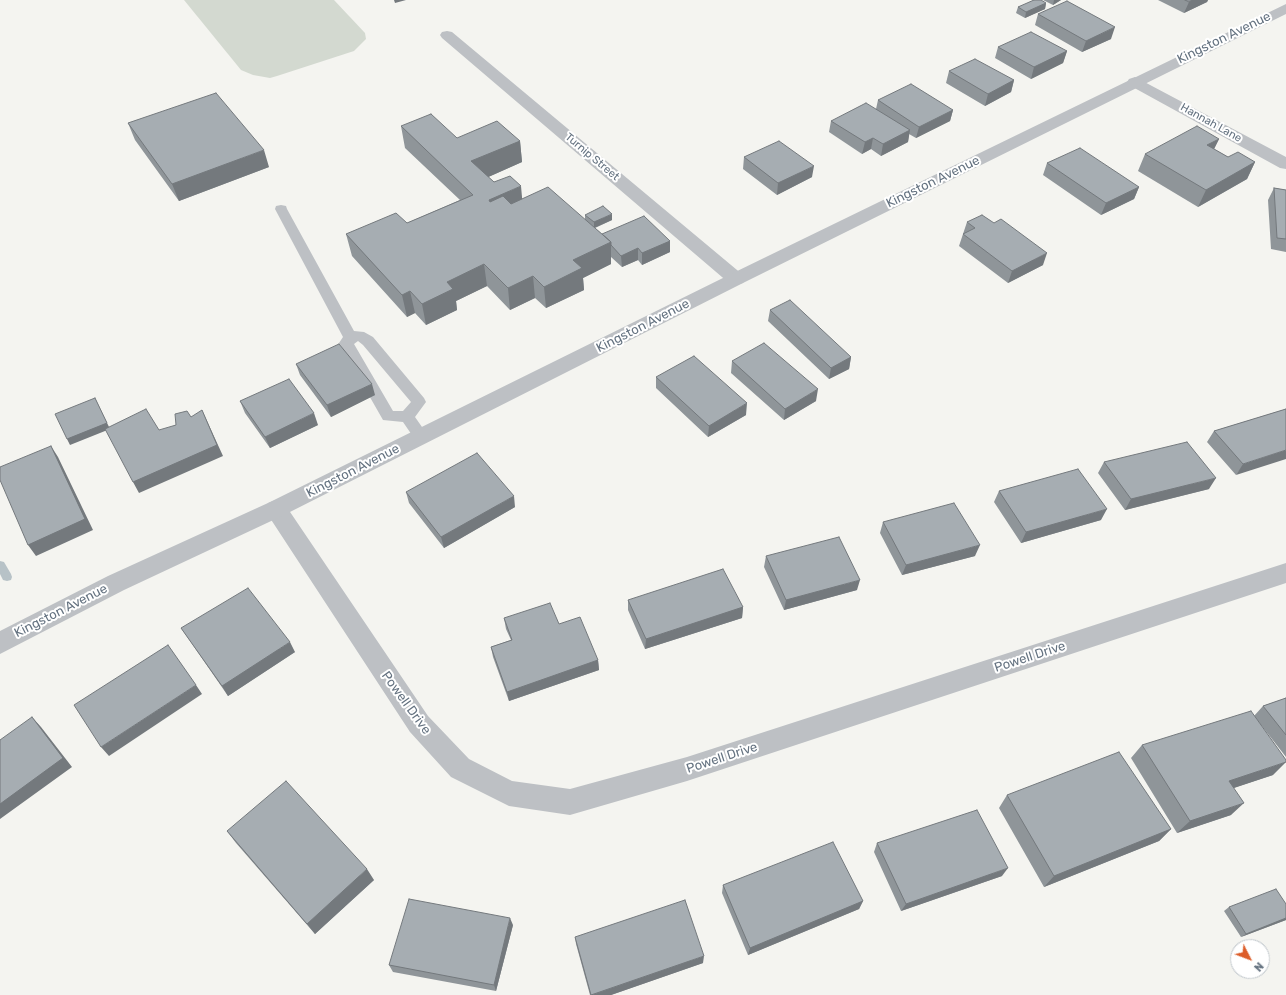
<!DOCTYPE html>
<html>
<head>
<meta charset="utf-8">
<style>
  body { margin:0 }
  #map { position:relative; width:1286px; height:995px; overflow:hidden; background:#f4f4f0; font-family:Rubik,sans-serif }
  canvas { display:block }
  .north { position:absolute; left:1230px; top:939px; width:40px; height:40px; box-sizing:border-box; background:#fff; border:1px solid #c1c7cc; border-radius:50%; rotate:132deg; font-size:11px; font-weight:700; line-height:16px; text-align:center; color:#647280 }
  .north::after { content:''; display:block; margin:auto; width:14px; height:18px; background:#dc5d29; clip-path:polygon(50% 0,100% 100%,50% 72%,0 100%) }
</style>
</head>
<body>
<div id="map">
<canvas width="1286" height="995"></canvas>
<div class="north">N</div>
</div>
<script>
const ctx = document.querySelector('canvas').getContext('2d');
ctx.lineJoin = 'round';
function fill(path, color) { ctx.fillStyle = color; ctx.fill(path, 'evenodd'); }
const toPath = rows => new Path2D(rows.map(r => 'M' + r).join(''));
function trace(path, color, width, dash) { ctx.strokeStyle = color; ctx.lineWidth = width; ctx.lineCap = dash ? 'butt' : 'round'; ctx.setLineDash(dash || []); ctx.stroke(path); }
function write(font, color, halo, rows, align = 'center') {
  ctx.font = font + ' Rubik,sans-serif'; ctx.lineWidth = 4; ctx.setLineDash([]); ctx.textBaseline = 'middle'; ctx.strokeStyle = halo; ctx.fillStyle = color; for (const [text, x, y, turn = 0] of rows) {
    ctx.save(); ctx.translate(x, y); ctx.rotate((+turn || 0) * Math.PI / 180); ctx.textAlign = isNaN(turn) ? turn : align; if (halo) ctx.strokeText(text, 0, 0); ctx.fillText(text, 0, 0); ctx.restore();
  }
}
const green = toPath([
  [184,0,334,0,365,33,366,39,354,51,277,76,270,78,253,75,241,70]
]);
const stream = toPath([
  [0,561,4,562,11,574,12,577,11,580,7,581,3,580,0,574,0,561]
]);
const service = toPath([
  [281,205,286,206,287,209,354,331,364,332,373,337,424,398,426,402,415,417,429,437,426,441,421,443,416,441,403,422,383,420,339,343,343,337,275,209,276,206,281,205],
  [358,341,363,345,411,402,403,411,393,411,354,344,358,341]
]);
const minor = toPath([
  [447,31,452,32,743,275,745,279,743,283,736,285,729,283,442,38,440,35,442,32,447,31],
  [1135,77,1286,157,1286,169,1280,168,1129,85,1127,82,1129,79,1135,77],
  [276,500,284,503,428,716,469,759,512,781,570,789,687,757,1286,563,1286,583,687,781,570,815,509,806,451,777,410,732,268,515,265,509,268,503,276,500]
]);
const tertiary = toPath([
  [1286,4,1286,14,743,283,284,515,124,590,0,654,0,631,108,576,268,503,729,275,1286,4]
]);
const wall = toPath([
  [1043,0,1061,0,1053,5],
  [1158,0,1208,0,1207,2,1184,13],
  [1046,3,1045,9,1025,18,1016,13,1018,7],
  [1038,14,1111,39,1082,52,1035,25],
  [998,47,1067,51,1063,63,1031,79,995,58],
  [949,71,1014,80,1011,92,985,106,946,83],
  [878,100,953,110,950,121,916,138,909,134,908,142,881,156,871,149,862,154,829,132,831,121,876,109],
  [128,123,269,167,179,201,135,140],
  [401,126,457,138,520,141,522,162,488,177,494,182,522,199,585,220,585,215,612,220,595,228,602,234,670,241,670,252,642,265,638,260,622,267,611,257,611,264,583,278,584,290,546,308,535,298,510,310,487,286,456,301,457,310,426,325,415,313,407,317,352,256,346,234,407,223,460,200,405,148],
  [1219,139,1214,149,1228,157,1255,162,1247,179,1198,207,1138,171,1145,154],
  [744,157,812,177,777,195,743,169],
  [1047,163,1139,187,1134,199,1101,215,1043,175],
  [1274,188,1286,190,1286,252,1271,249,1268,200],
  [967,222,1043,265,1008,283,959,246],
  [770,310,851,357,849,369,829,379,768,321],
  [732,361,816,401,784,420,731,373],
  [296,364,375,395,331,417,300,375],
  [656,377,746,415,708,437,656,388],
  [240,401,318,425,270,448,245,413],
  [1286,409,1236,475,1207,442,1214,431],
  [1104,462,1209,489,1125,510,1098,473],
  [999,491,1101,520,1021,543,994,502],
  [406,492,515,507,444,548,409,503],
  [883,522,975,556,902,575,880,533],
  [766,556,857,590,784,610,764,567],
  [628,600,743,607,742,618,645,649,628,610],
  [504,618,559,624,598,660,599,670,509,701,493,657,491,647,511,640,506,629],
  [181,628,295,652,228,696,188,638],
  [1286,698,1286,757,1254,716,1263,706],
  [1142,745,1273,775,1233,788,1231,815,1177,833,1131,758],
  [1007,795,1171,829,1159,841,1044,887,999,808],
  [227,831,374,880,315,934,236,843],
  [877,843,1002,876,901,911,874,852],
  [723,885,863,901,859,909,748,955,722,893],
  [1286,904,1286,920,1241,937,1224,911,1229,907],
  [513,925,496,991,393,972,389,965],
  [575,937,703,963,611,995,590,995,576,944]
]);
const shadedWall = toPath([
  [394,0,406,0,395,3],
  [1054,0,1061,0,1053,5],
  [1192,0,1208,0,1207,2,1184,13,1189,2],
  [1046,3,1045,9,1025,18,1026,12],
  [1115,27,1111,39,1082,52,1086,41],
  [1067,51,1063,63,1031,79,1034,67],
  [1014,80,1011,92,985,106,988,94],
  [953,110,950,121,916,138,919,127],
  [910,130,908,142,881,156,883,144],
  [873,138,871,149,862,154,865,142],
  [1219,139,1211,155,1207,145],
  [520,141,522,162,475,183,471,161],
  [264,150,269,167,179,201,172,184],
  [1255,162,1247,179,1198,207,1206,190],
  [814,166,812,177,777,195,778,183],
  [521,186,523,208,491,222,489,200],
  [1139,187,1134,199,1101,215,1106,203],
  [612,214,612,220,594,228,594,222],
  [670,241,670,252,642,265,642,253],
  [611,242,611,264,583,278,584,290,546,308,544,287,573,260],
  [638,248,638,260,622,267,621,256],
  [1047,253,1043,265,1008,283,1012,271],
  [484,264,487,286,456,301,457,310,426,325,422,304,447,282],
  [533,276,535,298,510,310,508,288],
  [410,291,415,313,407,317,402,295],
  [851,357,849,369,829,379,831,368],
  [372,384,375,395,331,417,327,405],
  [818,389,816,401,784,420,785,409],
  [95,398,110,429,70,445,67,439],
  [747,403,746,415,708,437,709,426],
  [202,410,223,456,139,493,133,482],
  [314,413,318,425,270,448,265,437],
  [51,446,58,457,93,530,36,556,28,545],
  [1286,450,1286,459,1236,475,1243,464],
  [1216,478,1209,489,1125,510,1131,499],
  [514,496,515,507,444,548,441,537],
  [1107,509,1101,520,1021,543,1026,532],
  [980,545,975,556,902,575,906,565],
  [860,580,857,590,784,610,786,600],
  [743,607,742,618,645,649,646,639],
  [290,642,295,652,228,696,222,686],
  [598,660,599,670,509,701,507,692],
  [196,685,202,694,109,756,101,747],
  [32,717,41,727,72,767,0,819,0,804],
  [1286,762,1273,775,1216,794,1229,781],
  [1244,803,1231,815,1177,833,1190,821],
  [1171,829,1159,841,1044,887,1054,876],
  [1008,868,1002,876,901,911,906,904],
  [367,869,374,880,315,934,307,924],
  [863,901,859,909,748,955,750,948],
  [510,918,513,925,496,991,494,985],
  [1286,918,1286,920,1241,937,1246,934],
  [704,956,703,963,611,995,592,995]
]);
const building = toPath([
  [1034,0,1041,0,1046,3,1026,12,1018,7,1034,0],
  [1185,0,1192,0,1189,2,1185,0],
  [1067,1,1115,27,1086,41,1038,14,1067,1],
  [1031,32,1067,51,1034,67,998,47,1031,32],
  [975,59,1014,80,988,94,949,71,975,59],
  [911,84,953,110,919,127,878,100,911,84],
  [216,93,264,150,172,184,128,123,216,93],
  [866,103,910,130,883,144,873,138,865,142,831,121,866,103],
  [431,114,457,138,497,121,520,141,471,161,494,182,510,176,521,186,489,200,490,202,503,196,511,204,548,187,611,242,573,260,582,268,544,287,533,276,508,288,484,264,447,282,453,289,422,304,410,291,402,295,346,234,396,213,407,223,473,195,401,126,431,114],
  [1197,126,1219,139,1207,145,1228,157,1238,152,1255,162,1206,190,1145,154,1197,126],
  [779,141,814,166,778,183,744,157,779,141],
  [1080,148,1139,187,1106,203,1047,163,1080,148],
  [1274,188,1286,190,1286,239,1277,238,1274,188],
  [603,206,612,214,594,222,585,215,603,206],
  [982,215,994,223,1001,219,1047,253,1012,271,963,234,975,228,967,222,982,215],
  [644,216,670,241,642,253,638,248,621,256,611,245,611,242,602,234,644,216],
  [790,300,851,357,831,368,770,310,790,300],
  [764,343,818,389,785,409,732,361,764,343],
  [339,344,372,384,327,405,296,364,339,344],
  [694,356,747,403,709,426,656,377,694,356],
  [289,379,314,413,265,437,240,401,289,379],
  [95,398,107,423,67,439,55,414,95,398],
  [146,409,159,430,176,425,175,414,187,411,191,417,202,410,217,445,133,482,105,429,146,409],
  [1286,409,1286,450,1243,464,1214,431,1286,409],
  [1187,442,1216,478,1131,499,1104,462,1187,442],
  [51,446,85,519,28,545,0,480,0,467,51,446],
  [477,453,514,496,441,537,406,492,477,453],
  [1078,469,1107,509,1026,532,999,491,1078,469],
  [954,503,980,545,906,565,883,522,954,503],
  [839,537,860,580,786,600,766,556,839,537],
  [723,569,743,607,646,639,628,600,723,569],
  [248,588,290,642,222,686,181,628,248,588],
  [550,603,559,624,580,617,598,660,507,692,491,647,512,640,504,618,550,603],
  [168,645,196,685,101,747,74,705,168,645],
  [1286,698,1286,735,1263,706,1286,698],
  [1251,711,1286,760,1286,762,1229,781,1244,803,1190,821,1142,745,1251,711],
  [32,717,63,758,0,804,0,740,32,717],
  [1119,752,1171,829,1054,876,1007,795,1119,752],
  [286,781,367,869,307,924,227,831,286,781],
  [977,810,1008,868,906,904,877,843,977,810],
  [833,842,863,901,750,948,723,885,833,842],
  [1276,889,1286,904,1286,918,1246,934,1229,907,1276,889],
  [409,899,510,918,494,985,389,965,409,899],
  [685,900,704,956,591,995,575,937,685,900]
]);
const farStreetnames = [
  ["Hannah Lane",1211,123,29],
  ["Turnip Street",592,157,40]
];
const streetNames = [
  ["Kingston Avenue",1224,38,-26],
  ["Kingston Avenue",933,182,-26],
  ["Kingston Avenue",643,326,-27],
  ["Kingston Avenue",353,471,-27],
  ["Kingston Avenue",61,611,-27],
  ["Powell Drive",1030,657,-18],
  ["Powell Drive",406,703,54],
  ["Powell Drive",722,758,-18]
];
fill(green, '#d3d9d0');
fill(stream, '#b7c2c7');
fill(service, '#bdc0c4');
fill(minor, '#bdc0c4');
fill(tertiary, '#bdc0c4');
fill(wall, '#8f9599');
fill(shadedWall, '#74797d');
fill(building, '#a6adb2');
trace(building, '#74797d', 1);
write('11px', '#647280', '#fff', farStreetnames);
write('13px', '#647280', '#fff', streetNames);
</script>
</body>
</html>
